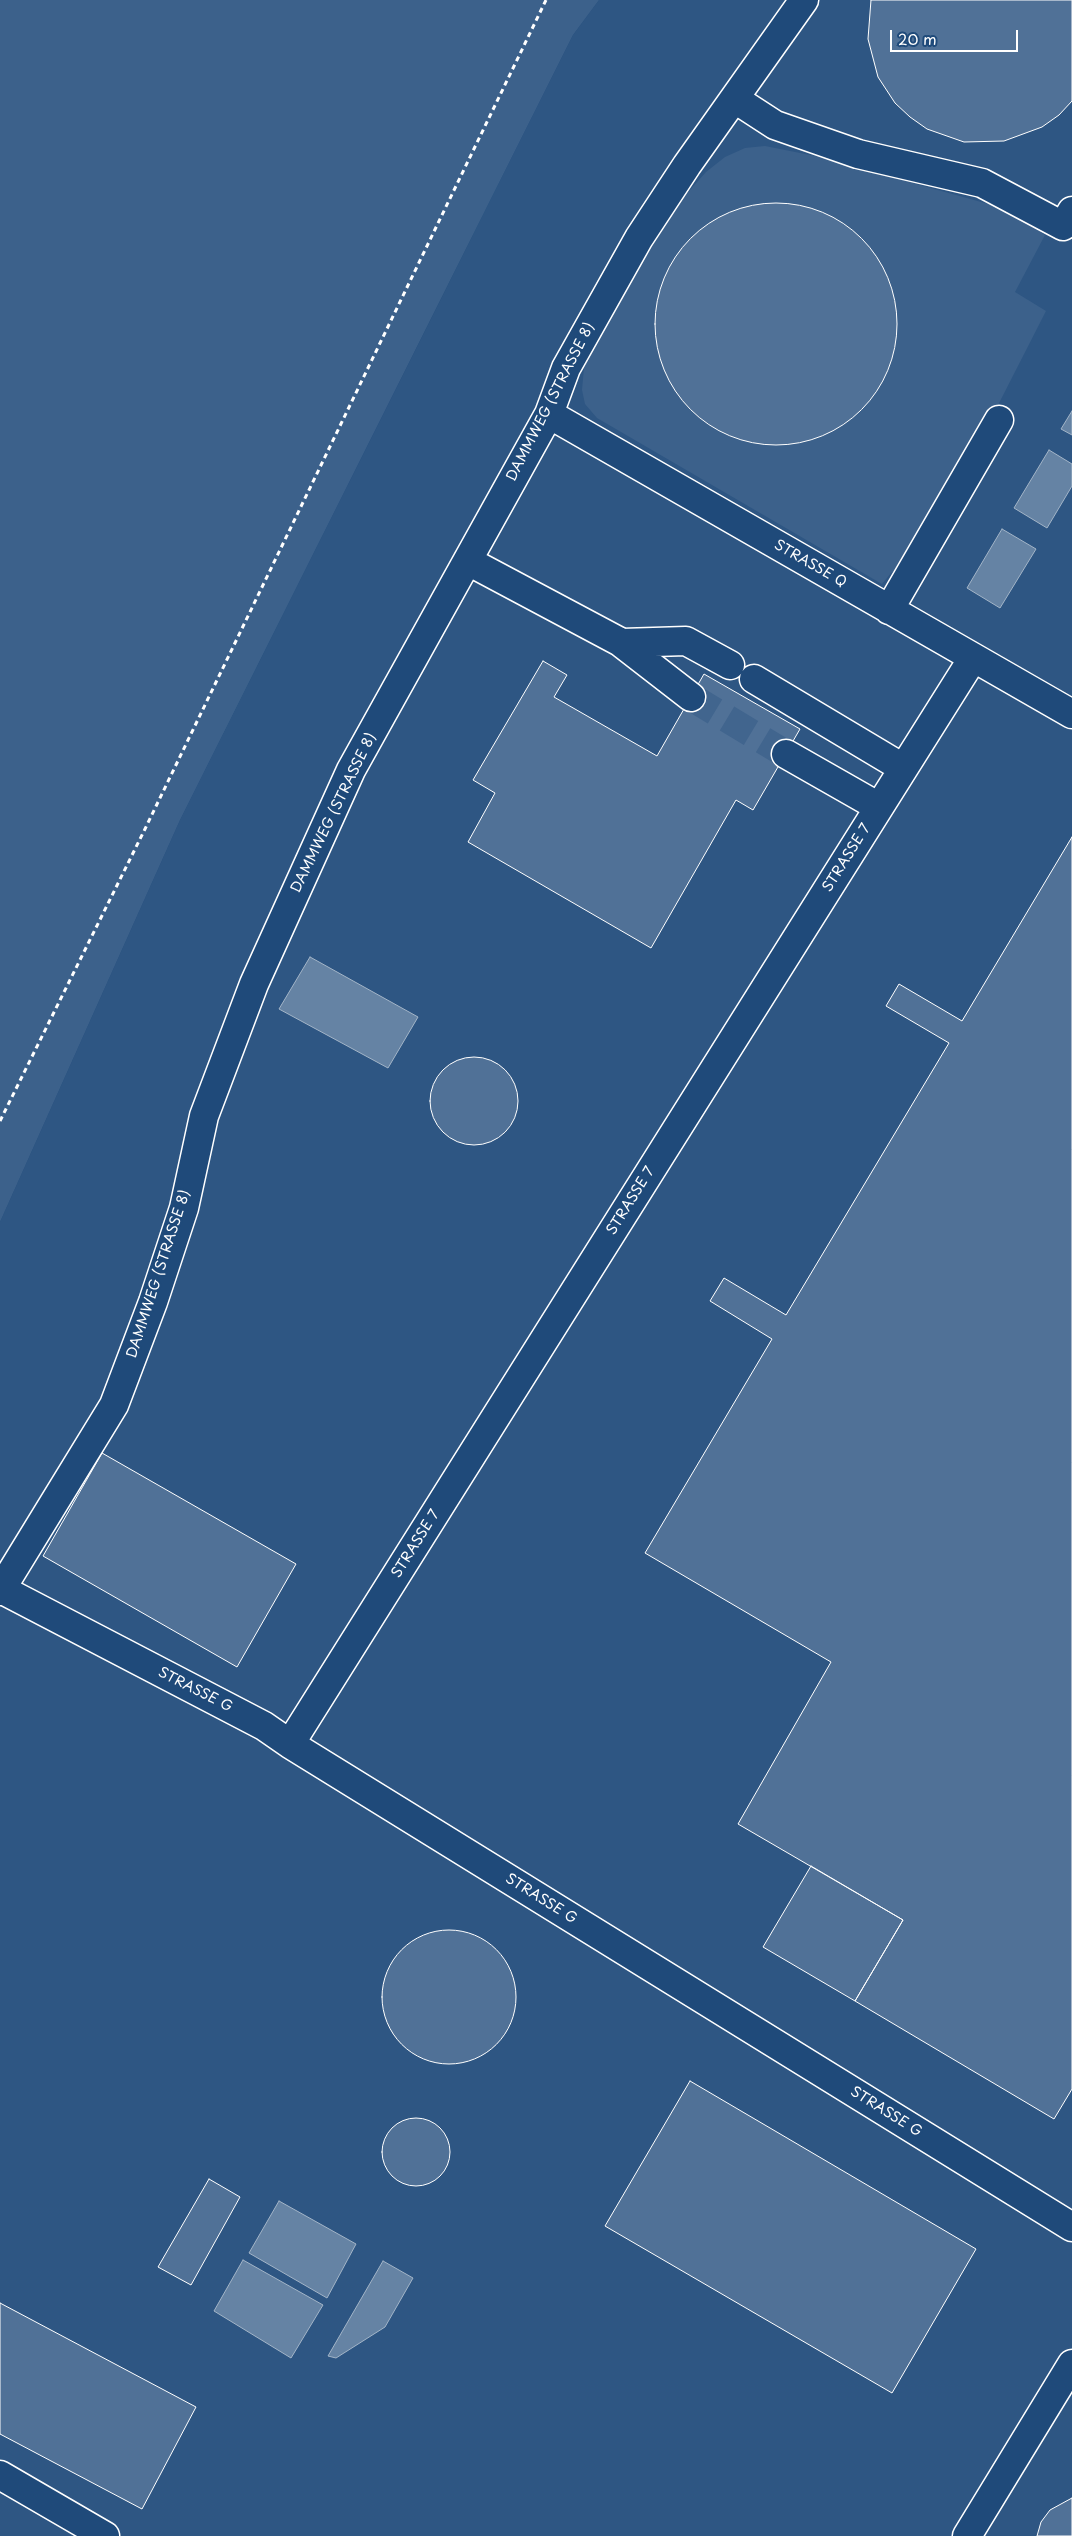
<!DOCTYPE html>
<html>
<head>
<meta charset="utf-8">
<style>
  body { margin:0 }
  #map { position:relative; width:1072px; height:2536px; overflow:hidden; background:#1f4a7a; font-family:"Playpen Sans",sans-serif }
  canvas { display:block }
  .scale { position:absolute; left:890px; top:30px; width:128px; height:22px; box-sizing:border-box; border:2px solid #fff; border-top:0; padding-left:6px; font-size:15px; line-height:18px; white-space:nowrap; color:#fff; -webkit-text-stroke:4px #1f4a7a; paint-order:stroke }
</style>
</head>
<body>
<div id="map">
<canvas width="1072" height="2536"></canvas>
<div class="scale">20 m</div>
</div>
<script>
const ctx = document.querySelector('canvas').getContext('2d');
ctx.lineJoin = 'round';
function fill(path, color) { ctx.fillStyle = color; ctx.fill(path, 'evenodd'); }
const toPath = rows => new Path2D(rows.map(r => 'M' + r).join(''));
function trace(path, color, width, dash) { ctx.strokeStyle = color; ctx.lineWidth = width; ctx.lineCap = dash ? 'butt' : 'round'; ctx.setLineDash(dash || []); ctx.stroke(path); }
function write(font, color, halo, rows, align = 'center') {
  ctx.font = font + ' "Playpen Sans",sans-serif'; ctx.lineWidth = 4; ctx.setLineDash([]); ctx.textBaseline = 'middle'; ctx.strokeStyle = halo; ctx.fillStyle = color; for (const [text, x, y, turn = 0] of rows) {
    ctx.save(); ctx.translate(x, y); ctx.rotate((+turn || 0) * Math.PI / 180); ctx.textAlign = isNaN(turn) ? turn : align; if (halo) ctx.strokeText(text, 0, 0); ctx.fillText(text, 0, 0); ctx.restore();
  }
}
const built = toPath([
  [599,0,1072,0,1072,2536,0,2536,0,1222,180,820,573,35]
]);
const green = toPath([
  [0,0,599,0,573,35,180,820,0,1222],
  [765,146,815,156,992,205,1013,214,1045,235,1015,292,1046,311,995,411,905,563,891,573,882,584,597,418,585,404,582,390,584,368,610,314,682,199,706,172,725,157,745,148]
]);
const water = toPath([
  [1072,411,1072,435,1061,429,1072,411],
  [1049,450,1072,464,1072,486,1047,528,1014,508,1049,450],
  [1002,529,1036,549,1000,608,967,588,1002,529],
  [310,957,418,1017,388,1068,279,1009,310,957],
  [279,2201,356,2244,327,2298,249,2253,279,2201],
  [243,2260,323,2305,291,2358,214,2311,243,2260],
  [383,2261,413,2278,385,2327,336,2358,328,2356,383,2261]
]);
const building = toPath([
  [871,0,1072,0,1072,101,1059,115,1042,127,1004,141,964,142,927,129,910,117,895,103,878,77,868,39,871,0],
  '655 324a121 121 0 1 1 242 0a121 121 0 1 1-242 0Z',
  [543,661,567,675,554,697,657,756,704,674,800,729,753,810,736,800,651,948,468,842,495,793,473,780,543,661],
  [1072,837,1072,2089,1054,2119,855,2001,903,1920,738,1824,831,1662,645,1553,772,1339,710,1301,724,1278,786,1315,949,1043,886,1006,899,984,962,1021,1072,837],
  '430 1101a44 44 0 1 1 88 0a44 44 0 1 1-88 0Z',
  [102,1453,296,1564,237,1667,43,1556,102,1453],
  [811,1866,903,1920,855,2001,763,1947,811,1866],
  '382 1997a67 67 0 1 1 134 0a67 67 0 1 1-134 0Z',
  [690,2081,976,2249,892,2393,605,2226,690,2081],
  '382 2152a34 34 0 1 1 68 0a34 34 0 1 1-68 0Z',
  [209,2179,240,2197,191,2285,158,2267,209,2179],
  [0,2303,196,2407,142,2509,0,2434,0,2303],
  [1072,2498,1072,2536,1037,2536,1041,2522,1050,2510,1072,2498]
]);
const minorTunnel = toPath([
  [691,697,786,754]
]);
const path = toPath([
  [0,1121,145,829,546,0]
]);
const minor = toPath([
  [735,99,775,125,858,154,982,183,1063,226,1072,211],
  [549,414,1072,714],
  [468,561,622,643,686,641,730,665],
  [889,610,999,420],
  [620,642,691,697],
  [754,679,903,768],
  [786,754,879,807],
  [1,1589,264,1726,290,1744,1072,2227],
  [0,1591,114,1405,153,1302,184,1208,204,1116,254,984,351,770,549,414,566,368,639,238,687,165,804,0],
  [290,1744,973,658],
  [0,2475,105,2536],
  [967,2536,1072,2364]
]);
const streetNames = [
  ["DAMMWEG (STRASSE 8)",551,402,-63],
  ["STRASSE Q",810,564,30],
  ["DAMMWEG (STRASSE 8)",334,813,-64],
  ["STRASSE 7",847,858,-58],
  ["STRASSE 7",631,1201,-58],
  ["DAMMWEG (STRASSE 8)",159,1274,-72],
  ["STRASSE 7",416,1544,-58],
  ["STRASSE G",195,1690,27],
  ["STRASSE G",541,1899,32],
  ["STRASSE G",886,2112,32]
];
fill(built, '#2e5683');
fill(green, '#3c618b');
fill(water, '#6583a4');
trace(water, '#a3b5c8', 1);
fill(building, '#507197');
trace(building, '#fff', 1);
trace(minorTunnel, '#41658e', 28, [28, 14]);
trace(minor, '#fff', 31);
trace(path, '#fff', 3, [5, 4]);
trace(minor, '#1f4a7a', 28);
write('14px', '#fff', '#1f4a7a', streetNames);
</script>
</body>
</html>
